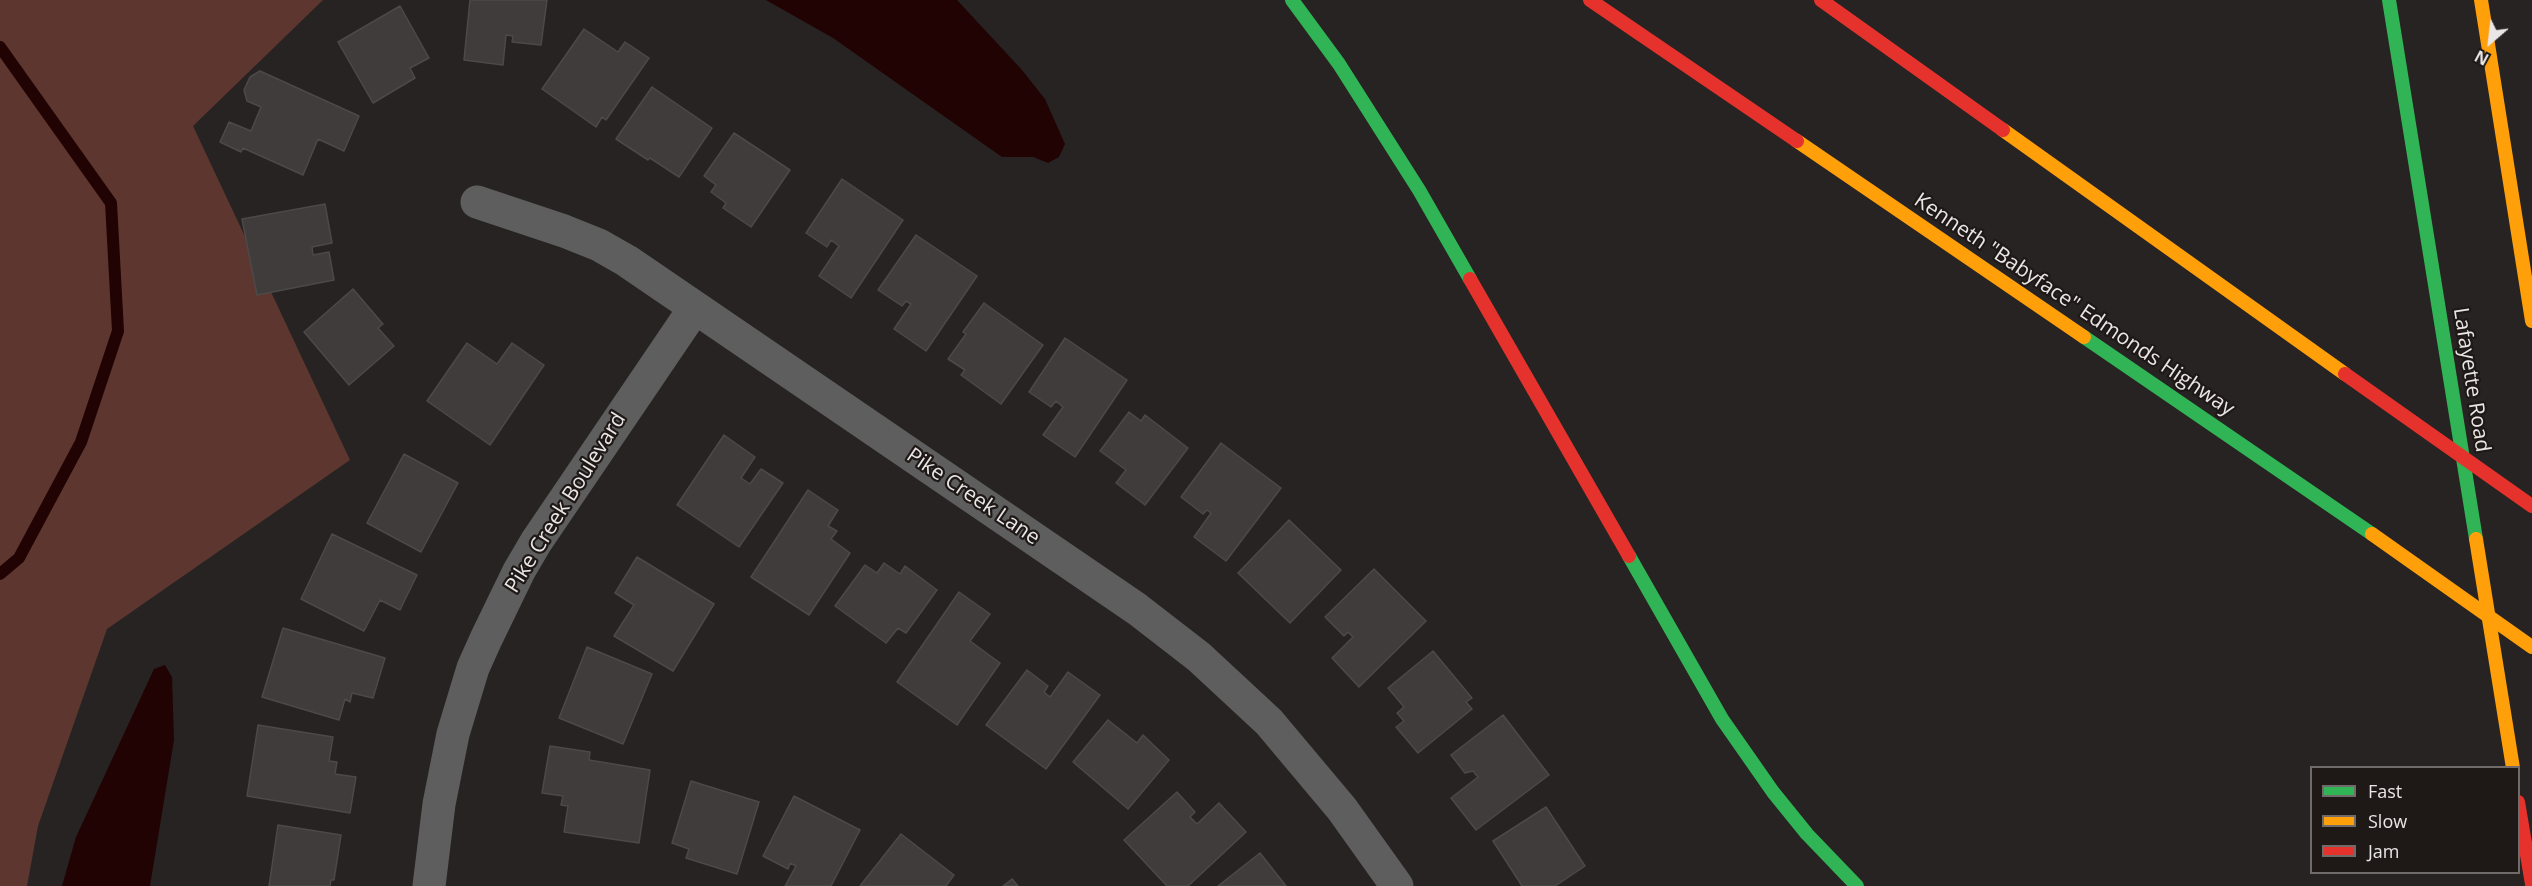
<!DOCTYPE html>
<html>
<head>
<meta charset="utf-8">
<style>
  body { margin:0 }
  #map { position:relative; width:2532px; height:886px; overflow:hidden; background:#272322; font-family:"Open Sans",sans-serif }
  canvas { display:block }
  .legend { position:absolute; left:2310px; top:766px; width:210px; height:108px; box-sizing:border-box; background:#1e1917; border:2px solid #706b69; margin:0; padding:8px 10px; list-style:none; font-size:18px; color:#eae6e5 }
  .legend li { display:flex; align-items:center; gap:12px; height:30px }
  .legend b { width:30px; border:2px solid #706b69 }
  .north { position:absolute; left:2460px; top:12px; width:60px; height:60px; -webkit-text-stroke:4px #1e1917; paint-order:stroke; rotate:208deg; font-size:16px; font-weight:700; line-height:24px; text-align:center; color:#eae6e5 }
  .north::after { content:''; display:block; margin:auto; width:21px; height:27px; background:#eae6e5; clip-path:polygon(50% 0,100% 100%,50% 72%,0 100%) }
</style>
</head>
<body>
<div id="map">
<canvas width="2532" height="886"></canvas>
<ul class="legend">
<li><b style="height:8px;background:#30b455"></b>Fast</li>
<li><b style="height:8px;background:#ff9f0a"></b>Slow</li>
<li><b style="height:8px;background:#e5322d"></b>Jam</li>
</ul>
<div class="north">N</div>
</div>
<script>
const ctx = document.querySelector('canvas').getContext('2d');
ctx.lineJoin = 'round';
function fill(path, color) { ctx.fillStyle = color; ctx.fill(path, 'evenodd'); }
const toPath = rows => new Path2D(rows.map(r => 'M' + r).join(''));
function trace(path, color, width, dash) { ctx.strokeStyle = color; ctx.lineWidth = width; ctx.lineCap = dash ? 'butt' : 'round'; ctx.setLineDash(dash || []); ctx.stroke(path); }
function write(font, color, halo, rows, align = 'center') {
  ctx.font = font + ' "Open Sans",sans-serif'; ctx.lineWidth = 4.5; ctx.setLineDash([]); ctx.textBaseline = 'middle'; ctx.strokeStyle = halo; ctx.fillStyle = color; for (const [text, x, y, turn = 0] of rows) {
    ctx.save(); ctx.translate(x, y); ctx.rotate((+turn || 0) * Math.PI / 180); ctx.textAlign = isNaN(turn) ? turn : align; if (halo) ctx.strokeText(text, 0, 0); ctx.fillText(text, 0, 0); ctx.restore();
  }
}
const green = toPath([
  [0,0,323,0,193,126,350,460,107,629,38,826,27,886,0,886]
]);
const water = toPath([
  [766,0,957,0,1022,70,1045,99,1065,144,1059,157,1048,163,1033,157,1002,157,833,38],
  [165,665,172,677,174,740,150,886,62,886,76,837,154,669]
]);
const stream = toPath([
  [0,47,111,203,118,331,81,442,19,558,0,574]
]);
const building = toPath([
  [470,0,547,0,541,45,512,42,513,36,506,35,503,65,464,60,470,0],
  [400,6,429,58,410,68,415,78,373,103,338,42,400,6],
  [584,29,618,52,625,42,649,58,606,120,602,117,596,127,542,89,584,29],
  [260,71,359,116,344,151,318,139,303,175,243,148,241,152,220,142,229,122,251,131,261,107,247,101,244,90,250,77,260,71],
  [652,87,712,128,679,177,650,158,648,160,616,139,652,87],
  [734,133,790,170,751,227,723,208,726,203,711,192,716,185,704,176,734,133],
  [842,179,903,220,851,298,819,276,839,246,831,240,827,247,806,233,842,179],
  [325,204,332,243,312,247,313,255,329,252,334,280,257,295,242,219,325,204],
  [916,235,977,276,926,351,894,329,911,304,906,301,902,306,878,290,916,235],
  [353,289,383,324,378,328,394,346,349,385,304,332,353,289],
  [984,303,1043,345,1001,404,961,375,965,370,948,359,966,334,963,332,984,303],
  [1065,338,1127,380,1075,457,1043,435,1063,407,1056,401,1051,407,1029,392,1065,338],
  [467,343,497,364,512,343,544,365,490,445,427,401,467,343],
  [1129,412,1141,421,1145,415,1188,448,1145,505,1116,483,1126,470,1100,451,1129,412],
  [724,435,755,457,741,478,750,484,761,469,783,483,739,547,677,505,724,435],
  [1221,443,1281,488,1226,561,1194,537,1211,513,1207,510,1203,514,1181,497,1221,443],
  [404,454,458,483,421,552,367,523,404,454],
  [808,490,838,510,828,526,837,531,831,539,850,553,809,615,751,577,808,490],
  [1289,520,1341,570,1290,623,1238,573,1289,520],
  [332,534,417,575,400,610,380,600,364,631,301,599,332,534],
  [637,557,714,604,673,671,614,636,634,605,615,593,637,557],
  [884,563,900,574,905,566,937,590,906,633,898,628,886,643,835,606,865,565,877,573,884,563],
  [1374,569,1426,621,1359,687,1332,658,1353,637,1348,632,1344,636,1325,617,1374,569],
  [959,592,990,614,970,641,1000,663,957,725,897,682,959,592],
  [283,628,385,658,373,698,352,693,350,702,345,699,339,720,262,697,283,628],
  [587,647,652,674,623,744,559,718,587,647],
  [1433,651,1472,698,1466,702,1472,709,1418,753,1396,727,1404,721,1397,713,1404,707,1388,688,1433,651],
  [1027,670,1048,686,1044,692,1050,697,1068,672,1100,695,1046,769,986,725,1027,670],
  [1503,715,1549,775,1476,830,1451,798,1478,777,1473,771,1465,773,1451,755,1503,715],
  [1108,720,1137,743,1143,735,1169,760,1128,809,1073,762,1108,720],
  [258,725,333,737,329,761,337,762,335,774,356,777,350,813,247,796,258,725],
  [550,746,590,752,589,760,650,770,639,843,564,832,568,806,561,805,563,796,542,793,550,746],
  [691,781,759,802,737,874,686,858,689,849,672,843,691,781],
  [1177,792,1195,812,1190,817,1197,824,1219,803,1246,832,1188,886,1167,886,1124,840,1177,792],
  [794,796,860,830,831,886,785,886,796,866,790,863,788,869,763,856,794,796],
  [1546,807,1585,866,1555,886,1522,886,1493,841,1546,807],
  [278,825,341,835,334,880,331,880,330,886,269,886,278,825],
  [901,834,954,875,946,886,860,886,901,834],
  [1260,853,1286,886,1218,886,1260,853],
  [1012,879,1018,886,1003,886,1012,879]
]);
const street = toPath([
  [477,202,564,231,599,245,627,261,1137,609,1199,657,1269,722,1342,809,1397,886],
  [429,886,439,804,453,734,473,668,486,639,519,571,536,542,694,309]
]);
const fast = toPath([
  [1292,0,1339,64,1419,190,1470,279],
  [2389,0,2476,539],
  [2084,337,2372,534],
  [1629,556,1722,719,1773,792,1807,834,1857,886]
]);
const slow = toPath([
  [2481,0,2532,321],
  [2003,130,2345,374],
  [1797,141,2084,337],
  [2476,539,2513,768]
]);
const jam = toPath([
  [1590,0,1797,141],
  [1821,0,2003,130],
  [1470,279,1629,556],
  [2518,802,2532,884]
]);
const slowBridge = toPath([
  [2372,534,2532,647]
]);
const jamBridge = toPath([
  [2345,374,2532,506]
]);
const streetNames = [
  ["Kenneth \"Babyface\" Edmonds Highway",2074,305,34],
  ["Lafayette Road",2471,380,81],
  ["Pike Creek Lane",973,497,34],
  ["Pike Creek Boulevard",566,503,-58]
];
fill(green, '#5d372f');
fill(water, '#210303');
trace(stream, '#210303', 12);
fill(building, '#3f3c3b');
trace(building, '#4c4949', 1.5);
trace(street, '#5f5e5e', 33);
trace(fast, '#30b455', 14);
trace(slow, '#ff9f0a', 14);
trace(jam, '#e5322d', 14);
trace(slowBridge, '#ff9f0a', 14);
trace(jamBridge, '#e5322d', 14);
write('21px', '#eae6e5', '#1e1917', streetNames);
</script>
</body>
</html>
